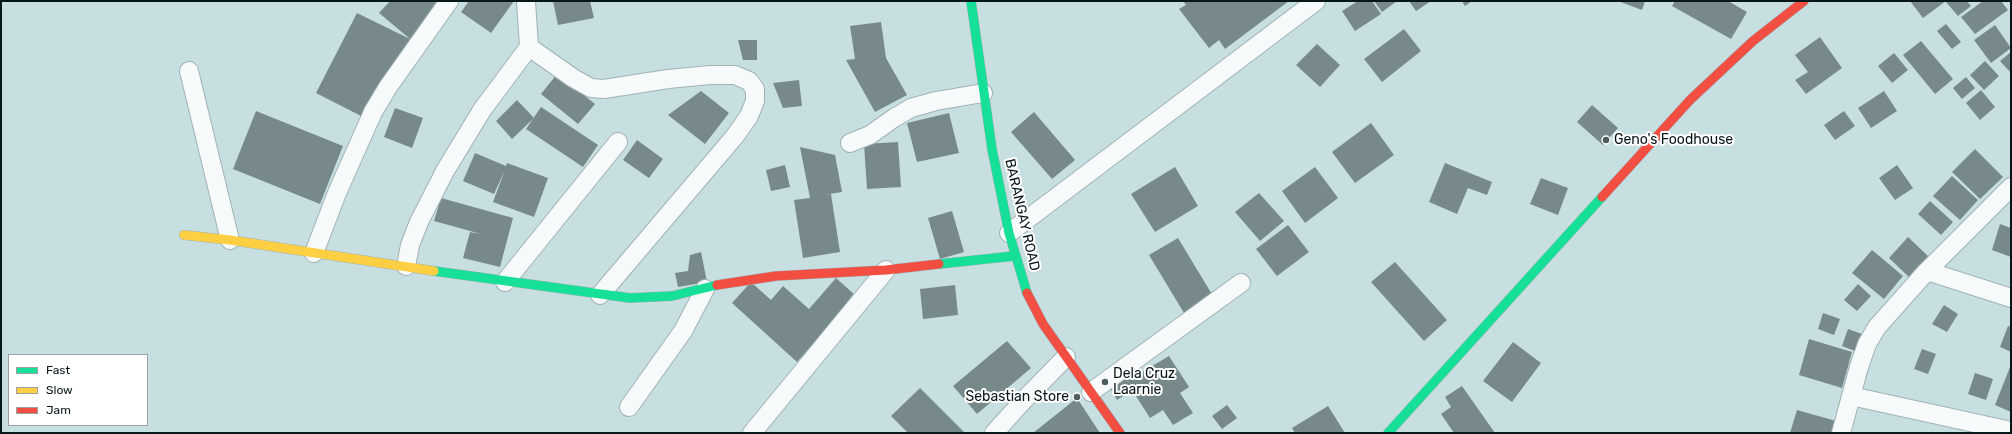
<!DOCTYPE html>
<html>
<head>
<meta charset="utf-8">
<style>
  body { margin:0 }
  #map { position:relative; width:2012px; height:434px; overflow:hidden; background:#c8dfe2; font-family:Rubik,sans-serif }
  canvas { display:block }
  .frame { position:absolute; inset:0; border:2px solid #071719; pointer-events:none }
  .legend { position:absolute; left:8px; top:354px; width:140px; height:72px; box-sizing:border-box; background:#fff; border:1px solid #9ca2a3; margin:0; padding:5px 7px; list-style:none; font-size:12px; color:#071719 }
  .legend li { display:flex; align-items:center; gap:8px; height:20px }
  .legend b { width:20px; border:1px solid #9ca2a3 }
</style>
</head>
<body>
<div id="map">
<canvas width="2012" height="434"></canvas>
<div class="frame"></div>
<ul class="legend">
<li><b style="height:5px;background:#16e098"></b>Fast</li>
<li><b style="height:5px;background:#ffcf43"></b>Slow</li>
<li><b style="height:5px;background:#f24e42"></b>Jam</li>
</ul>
</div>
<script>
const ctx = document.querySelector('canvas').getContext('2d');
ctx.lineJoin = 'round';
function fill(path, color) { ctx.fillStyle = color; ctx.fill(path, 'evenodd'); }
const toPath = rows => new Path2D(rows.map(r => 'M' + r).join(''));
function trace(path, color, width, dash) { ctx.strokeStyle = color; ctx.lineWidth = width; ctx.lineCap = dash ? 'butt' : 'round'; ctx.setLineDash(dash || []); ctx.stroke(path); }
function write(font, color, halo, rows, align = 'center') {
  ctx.font = font + ' Rubik,sans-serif'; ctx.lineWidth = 4; ctx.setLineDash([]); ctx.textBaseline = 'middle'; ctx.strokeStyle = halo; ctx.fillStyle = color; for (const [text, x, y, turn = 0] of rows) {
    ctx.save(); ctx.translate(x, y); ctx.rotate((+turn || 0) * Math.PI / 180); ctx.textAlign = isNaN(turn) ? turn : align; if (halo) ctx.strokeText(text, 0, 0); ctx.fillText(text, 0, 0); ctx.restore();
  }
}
const building = toPath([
  [390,1,439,1,410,39,379,13],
  [469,1,514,1,491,33,461,12],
  [553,1,590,1,594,18,558,25],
  [1183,1,1289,1,1225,49,1219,40,1209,48,1179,9,1186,5],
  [1358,1,1372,1,1381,14,1355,31,1342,11],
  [1374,1,1397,1,1382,12],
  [1409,1,1431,1,1416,11],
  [1462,1,1472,1,1465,6],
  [1618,1,1645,1,1642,10],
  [1675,1,1728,1,1747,12,1731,39,1672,6],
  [1910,1,1946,1,1923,18],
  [1948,1,1967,1,1971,6,1958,16,1946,2],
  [1983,1,2001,1,2008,10,1975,34,1961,17],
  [357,13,410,39,363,117,316,93],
  [881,22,886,58,907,95,875,112,846,60,855,59,850,26],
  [1946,24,1961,42,1952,49,1937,31],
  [1995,25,2011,48,1991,63,1974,40],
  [1404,29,1421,51,1382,82,1364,59],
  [1820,37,1842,68,1806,94,1795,80,1808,72,1795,55],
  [738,40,757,40,757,60,743,60],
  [1921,41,1953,79,1935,94,1903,55],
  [1317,44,1340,65,1320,87,1296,65],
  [2011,52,2011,73,2000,61],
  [1894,53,1908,70,1892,83,1878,66],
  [1985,61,1999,76,1984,90,1970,75],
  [557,74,595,104,578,124,541,94],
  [1966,77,1975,88,1962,99,1953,88],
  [799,80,802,106,783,108,773,83],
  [1981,90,1995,107,1980,120,1966,103],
  [701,91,729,113,705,144,668,115],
  [1884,91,1897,111,1871,128,1858,108],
  [517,100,534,118,512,139,496,121],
  [1592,105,1618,128,1603,145,1577,122],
  [541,107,598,145,583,167,526,129],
  [395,108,423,118,412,148,384,137],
  [256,111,343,146,320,204,233,169],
  [1844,111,1855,126,1835,140,1824,125],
  [1034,112,1075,160,1052,179,1011,132],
  [949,113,959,153,917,162,907,123],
  [1371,123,1394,155,1355,183,1332,152],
  [637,140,663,159,649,178,623,160],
  [898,142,901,187,867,189,864,144],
  [800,147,835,155,842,192,823,195,831,194,840,252,803,258,794,200,810,198],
  [1975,149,2003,177,1980,199,1952,172],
  [475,153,506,166,507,163,548,178,534,217,493,202,505,170,494,194,463,181],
  [1445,163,1492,182,1487,195,1468,188,1457,214,1429,202],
  [785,165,790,187,771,191,766,170],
  [1897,165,1913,188,1895,200,1879,178],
  [1175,167,1198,206,1155,232,1131,194],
  [1315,167,1338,198,1305,223,1282,191],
  [1952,176,1978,200,1960,220,1933,196],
  [1541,178,1568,188,1558,215,1530,204],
  [1259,193,1284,221,1260,241,1235,212],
  [441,198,513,218,500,267,463,258,470,232,481,234,434,221],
  [1930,201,1953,222,1941,235,1918,214],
  [952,211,964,252,940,259,928,218],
  [2000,224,2011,228,2011,257,1992,250],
  [1288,225,1309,252,1277,276,1256,249],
  [1908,237,1929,257,1910,278,1889,258],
  [1178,238,1213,296,1184,313,1149,255],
  [1872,250,1903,276,1884,299,1852,273],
  [701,252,707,282,678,287,675,273,688,271,690,255],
  [1395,262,1447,320,1424,341,1371,282],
  [836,278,856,296,797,362,732,303,751,282,771,300,783,286,809,309],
  [1858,284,1871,296,1857,311,1844,300],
  [955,285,958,315,923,319,920,289],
  [1944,305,1958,314,1947,332,1932,324],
  [1823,313,1840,319,1834,335,1818,329],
  [2008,326,2011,327,2011,352,2000,347],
  [1848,329,1862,334,1855,351,1842,346],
  [1809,339,1852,352,1842,388,1799,375],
  [1007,341,1031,368,977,414,953,386],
  [1513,342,1541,363,1512,402,1483,381],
  [1922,349,1936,354,1928,374,1914,369],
  [1169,356,1189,387,1180,393,1193,413,1173,425,1163,410,1150,418,1132,390,1117,400,1109,386,1139,367,1142,372],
  [2010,367,2011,367,2011,412,1995,405],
  [1975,373,1993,379,1986,400,1968,394],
  [1462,386,1495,433,1454,433,1441,414,1451,407,1445,397],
  [920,388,965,433,908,433,891,416],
  [1077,398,1100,433,1033,433],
  [1227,405,1237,418,1222,429,1212,416],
  [1328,406,1345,433,1295,433,1292,428],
  [1797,410,1836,421,1833,433,1790,433]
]);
const street = toPath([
  [529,47,573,78,591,88,604,89,668,79,710,75,735,75,749,81,755,89,755,101,749,116,735,136,600,295],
  [189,71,230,240],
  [850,143,870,135,894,118,911,108,936,101,983,93],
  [1009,233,1316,1],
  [314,253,337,193,373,112,388,87,449,1],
  [406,266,410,245,419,222,445,171,482,110,529,47,526,1],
  [1927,271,2011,298],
  [505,282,618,142],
  [1091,392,1241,283],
  [1851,396,2011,431],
  [629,407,683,331,705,289],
  [752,433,886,270],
  [994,433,1022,402,1066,357],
  [1841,433,1859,367,1867,344,1877,327,1927,271,2011,187]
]);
const fast = toPath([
  [971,1,992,149,1009,233,1027,293],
  [939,264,1014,256],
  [434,271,630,298,672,296,717,285],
  [1388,433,1602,197]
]);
const slow = toPath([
  [184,235,230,240,434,271]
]);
const jam = toPath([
  [1602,197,1690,100,1753,41,1804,1],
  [717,285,776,276,886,270,939,264],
  [1027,293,1043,324,1120,433]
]);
const markers = [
  [1606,140,4,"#4b5d5f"],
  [1105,382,4,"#4b5d5f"],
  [1077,397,4,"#4b5d5f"]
];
const poiNames = [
  ["Geno's Foodhouse",1614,140],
  ["Dela Cruz",1113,374],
  ["Laarnie",1113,390],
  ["Sebastian Store",1069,397,"right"]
];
const streetNames = [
  ["BARANGAY ROAD",1022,215,77]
];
fill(building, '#77898b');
trace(street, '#a0b2b4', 20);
trace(fast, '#a0b2b4', 10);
trace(slow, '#a0b2b4', 10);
trace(jam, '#a0b2b4', 10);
trace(street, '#f7fafb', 18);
trace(fast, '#16e098', 9);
trace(slow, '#ffcf43', 9);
trace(jam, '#f24e42', 9);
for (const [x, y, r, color] of markers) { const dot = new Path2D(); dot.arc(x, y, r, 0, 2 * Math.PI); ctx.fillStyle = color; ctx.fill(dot); trace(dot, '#fff', 1.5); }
write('14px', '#071719', '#fff', poiNames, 'left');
write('14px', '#071719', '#fff', streetNames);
</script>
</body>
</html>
